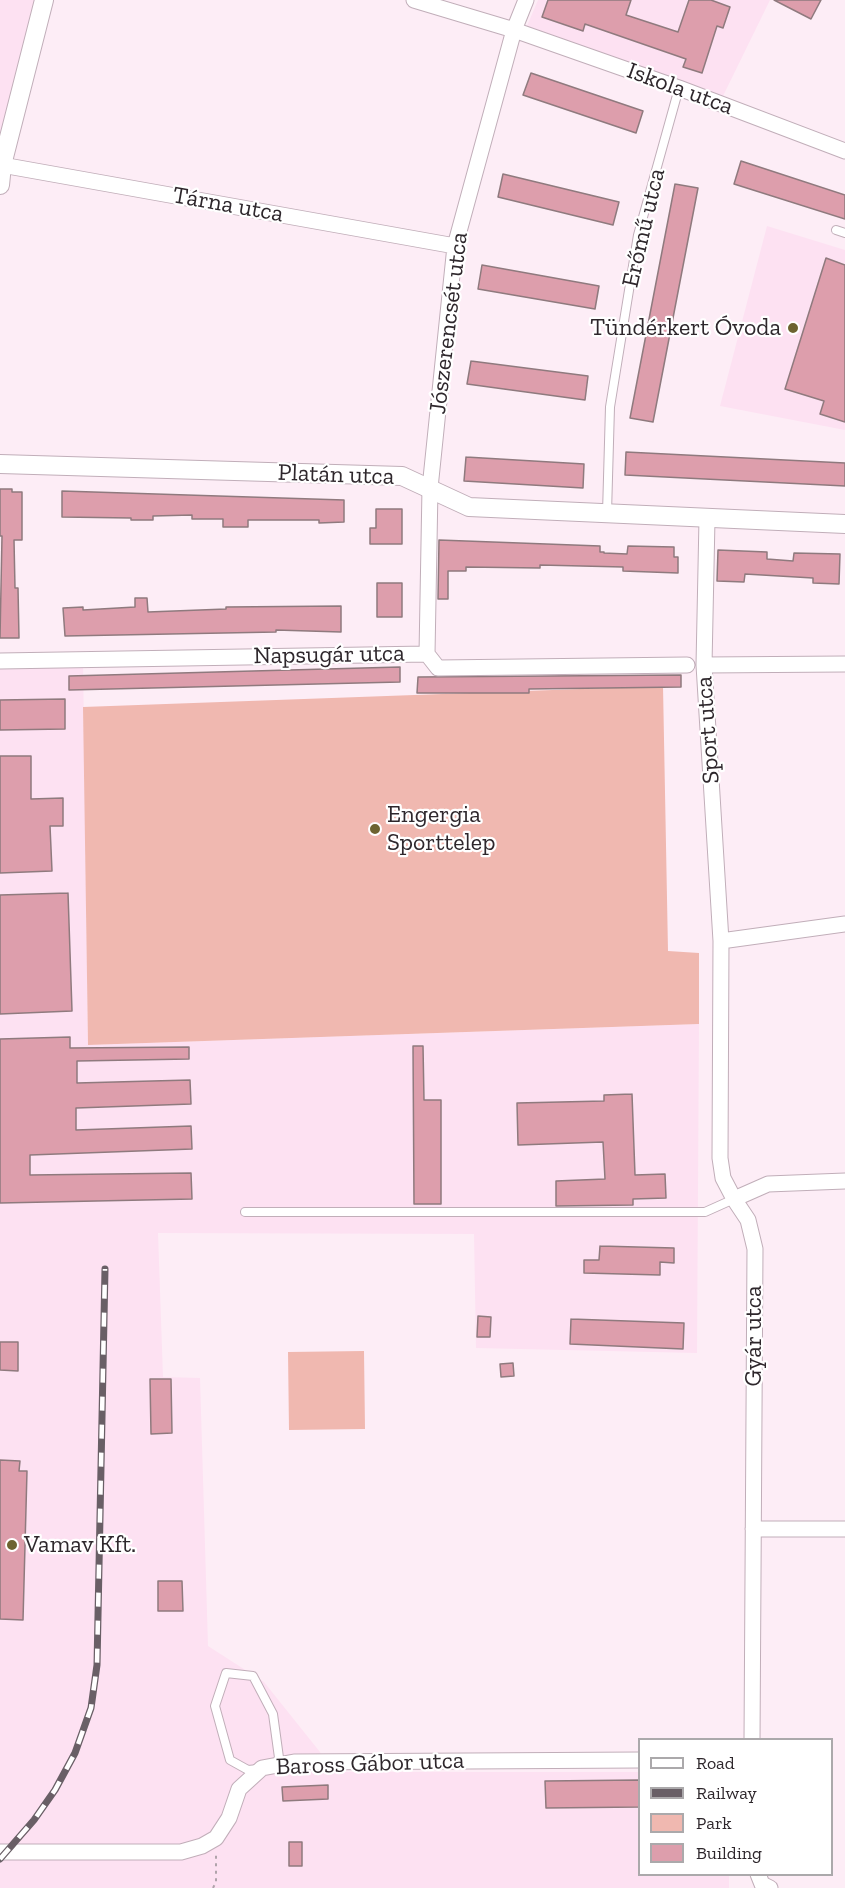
<!DOCTYPE html>
<html>
<head>
<meta charset="utf-8">
<style>
  body { margin:0 }
  #map { position:relative; width:845px; height:1888px; overflow:hidden; background:#fdedf6; font-family:"Zilla Slab",serif }
  canvas { display:block }
  .legend { position:absolute; left:638px; top:1738px; width:195px; height:138px; box-sizing:border-box; background:#fff; border:2px solid #aba9ab; margin:0; padding:8px 10px; list-style:none; font-size:18px; color:#2e272c }
  .legend li { display:flex; align-items:center; gap:12px; height:30px }
  .legend b { width:30px; border:2px solid #aba9ab }
</style>
</head>
<body>
<div id="map">
<canvas width="845" height="1888"></canvas>
<ul class="legend">
<li><b style="height:8px;background:#fff"></b>Road</li>
<li><b style="height:8px;background:#695f66"></b>Railway</li>
<li><b style="height:16px;background:#f0b8b0"></b>Park</li>
<li><b style="height:16px;background:#dd9eac"></b>Building</li>
</ul>
</div>
<script>
const ctx = document.querySelector('canvas').getContext('2d');
ctx.lineJoin = 'round';
function fill(path, color) { ctx.fillStyle = color; ctx.fill(path, 'evenodd'); }
const toPath = rows => new Path2D(rows.map(r => 'M' + r).join(''));
function trace(path, color, width, dash) { ctx.strokeStyle = color; ctx.lineWidth = width; ctx.lineCap = dash ? 'butt' : 'round'; ctx.setLineDash(dash || []); ctx.stroke(path); }
function write(font, color, halo, rows, align = 'center') {
  ctx.font = font + ' "Zilla Slab",serif'; ctx.lineWidth = 4.5; ctx.setLineDash([]); ctx.textBaseline = 'middle'; ctx.strokeStyle = halo; ctx.fillStyle = color; for (const [text, x, y, turn = 0] of rows) {
    ctx.save(); ctx.translate(x, y); ctx.rotate((+turn || 0) * Math.PI / 180); ctx.textAlign = isNaN(turn) ? turn : align; if (halo) ctx.strokeText(text, 0, 0); ctx.fillText(text, 0, 0); ctx.restore();
  }
}
const built = toPath([
  [0,0,44,0,0,185],
  [538,0,770,0,723,96,527,26],
  [767,226,845,250,845,430,720,406],
  [83,659,88,1045,699,1024,697,1353,476,1348,474,1234,158,1233,163,1377,200,1378,208,1646,264,1682,320,1752,328,1772,639,1772,640,1874,729,1875,729,1888,0,1888,0,661]
]);
const green = toPath([
  [663,686,668,951,699,953,699,1024,88,1045,83,707],
  [364,1351,365,1429,289,1430,288,1352]
]);
const building = toPath([
  [548,0,631,0,626,15,678,32,689,0,711,0,730,7,723,28,717,26,702,73,683,67,686,59,585,24,583,31,542,17,548,0],
  [774,0,821,0,811,19,774,0],
  [531,73,643,111,636,133,523,95,531,73],
  [741,161,845,195,845,219,734,184,741,161],
  [503,174,619,202,613,225,498,197,503,174],
  [675,184,698,188,653,422,630,418,675,184],
  [826,258,845,265,845,422,820,414,824,401,785,389,826,258],
  [482,265,599,286,595,309,478,289,482,265],
  [471,361,588,376,585,400,467,384,471,361],
  [626,452,845,463,845,486,625,475,626,452],
  [466,457,584,464,583,488,464,481,466,457],
  [0,489,12,489,12,492,22,492,22,540,14,540,15,588,18,588,19,638,0,638,2,536,0,536,0,489],
  [62,491,344,500,344,522,319,523,319,520,248,520,248,527,223,527,223,519,192,519,192,515,153,516,153,520,131,520,131,518,62,517,62,491],
  [376,509,402,509,402,544,370,544,370,528,376,528,376,509],
  [439,540,600,546,600,552,604,552,604,553,627,554,628,546,674,547,674,557,678,557,678,573,623,571,623,567,540,565,540,568,466,567,466,571,448,571,448,599,438,599,439,540],
  [718,550,767,552,767,559,793,561,794,553,840,554,839,584,813,583,813,578,745,574,744,582,717,581,718,550],
  [377,583,402,583,402,617,377,617,377,583],
  [135,598,147,598,148,612,226,609,226,607,341,606,341,632,276,630,276,632,65,636,63,608,83,607,83,610,135,607,135,598],
  [400,667,400,682,69,690,69,676,400,667],
  [681,675,681,687,529,689,529,693,417,693,418,677,681,675],
  [65,699,65,729,0,730,0,700,65,699],
  [0,756,31,756,31,799,63,798,63,826,50,826,52,871,0,873,0,756],
  [68,893,72,1011,0,1014,0,895,68,893],
  [70,1037,70,1048,189,1047,189,1059,77,1061,77,1083,190,1080,191,1104,76,1108,76,1130,191,1126,192,1149,30,1155,30,1175,191,1173,192,1199,0,1203,0,1039,70,1037],
  [413,1046,423,1046,424,1100,441,1100,441,1204,414,1204,413,1046],
  [632,1094,635,1175,665,1174,666,1198,633,1199,633,1205,556,1206,556,1181,605,1179,603,1142,518,1145,517,1103,604,1101,604,1095,632,1094],
  [600,1246,674,1248,674,1263,660,1262,660,1275,584,1273,584,1260,599,1260,600,1246],
  [478,1316,491,1317,490,1337,477,1337,478,1316],
  [571,1319,684,1323,683,1349,570,1344,571,1319],
  [0,1342,18,1342,18,1371,0,1370,0,1342],
  [513,1363,514,1376,501,1377,500,1364,513,1363],
  [150,1379,171,1379,172,1433,151,1434,150,1379],
  [0,1460,20,1461,19,1471,27,1471,23,1620,0,1619,0,1460],
  [158,1581,182,1581,183,1611,158,1611,158,1581],
  [639,1780,639,1807,546,1808,545,1781,639,1780],
  [328,1785,328,1799,283,1801,282,1787,328,1785],
  [289,1842,302,1842,302,1866,289,1866,289,1842]
]);
const path = toPath([
  [213,1888,216,1882,216,1855]
]);
const service = toPath([
  [836,230,845,233],
  [607,513,610,407,638,235,679,88],
  [245,1212,705,1212,734,1199],
  [258,1769,248,1770,230,1760,215,1706,226,1673,253,1676,273,1714,280,1765]
]);
const minor = toPath([
  [414,0,514,30,679,88,845,151],
  [2,165,455,246],
  [707,519,704,665,721,941,720,1158,723,1178,734,1199,748,1220,755,1249,752,1740],
  [427,654,430,488,455,246,514,30,526,0],
  [0,661,427,654,438,668,687,665],
  [704,665,845,664],
  [721,941,845,924],
  [734,1199,768,1184,845,1181],
  [753,1529,845,1529],
  [0,1852,181,1852,202,1846,216,1838,229,1818,239,1789,262,1768,294,1762,640,1760],
  [758,1874,762,1884,770,1888]
]);
const tertiary = toPath([
  [0,185,2,165,44,0],
  [0,464,402,476,469,507,845,524]
]);
const rail = toPath([
  [0,1859,34,1820,55,1790,75,1753,91,1708,97,1665,105,1269]
]);
const markers = [
  [793,328,6,"#6d6330"],
  [375,829,6,"#6d6330"],
  [12,1545,6,"#6d6330"]
];
const streetNames = [
  ["Iskola utca",680,89,20],
  ["Tárna utca",228,205,10],
  ["Erőmű utca",644,228,-77],
  ["Jószerencsét utca",449,323,-83],
  ["Platán utca",336,475,2],
  ["Napsugár utca",329,655,-1],
  ["Sport utca",708,730,-94],
  ["Gyár utca",754,1336,-90],
  ["Baross Gábor utca",370,1764,-2]
];
const poiNames = [
  ["Tündérkert Óvoda",781,328,"right"],
  ["Engergia",387,815],
  ["Sporttelep",387,843],
  ["Vamav Kft.",24,1545]
];
fill(built, '#fde1f2');
fill(green, '#f0b8b0');
fill(building, '#dd9eac');
trace(building, '#8f7a7e', 1.5);
trace(service, '#c1aeb9', 10);
trace(minor, '#c1aeb9', 17);
trace(tertiary, '#c1aeb9', 20);
trace(path, '#b0a3ab', 2, [3, 4.5]);
trace(service, '#fff', 8);
trace(minor, '#fff', 15);
trace(tertiary, '#fff', 18);
trace(rail, '#695f66', 7);
trace(rail, '#fff', 4.5, [14]);
for (const [x, y, r, color] of markers) { const dot = new Path2D(); dot.arc(x, y, r, 0, 2 * Math.PI); ctx.fillStyle = color; ctx.fill(dot); trace(dot, '#fff', 2); }
write('24px', '#2e272c', '#fff', streetNames);
write('24px', '#2e272c', '#fff', poiNames, 'left');
</script>
</body>
</html>
